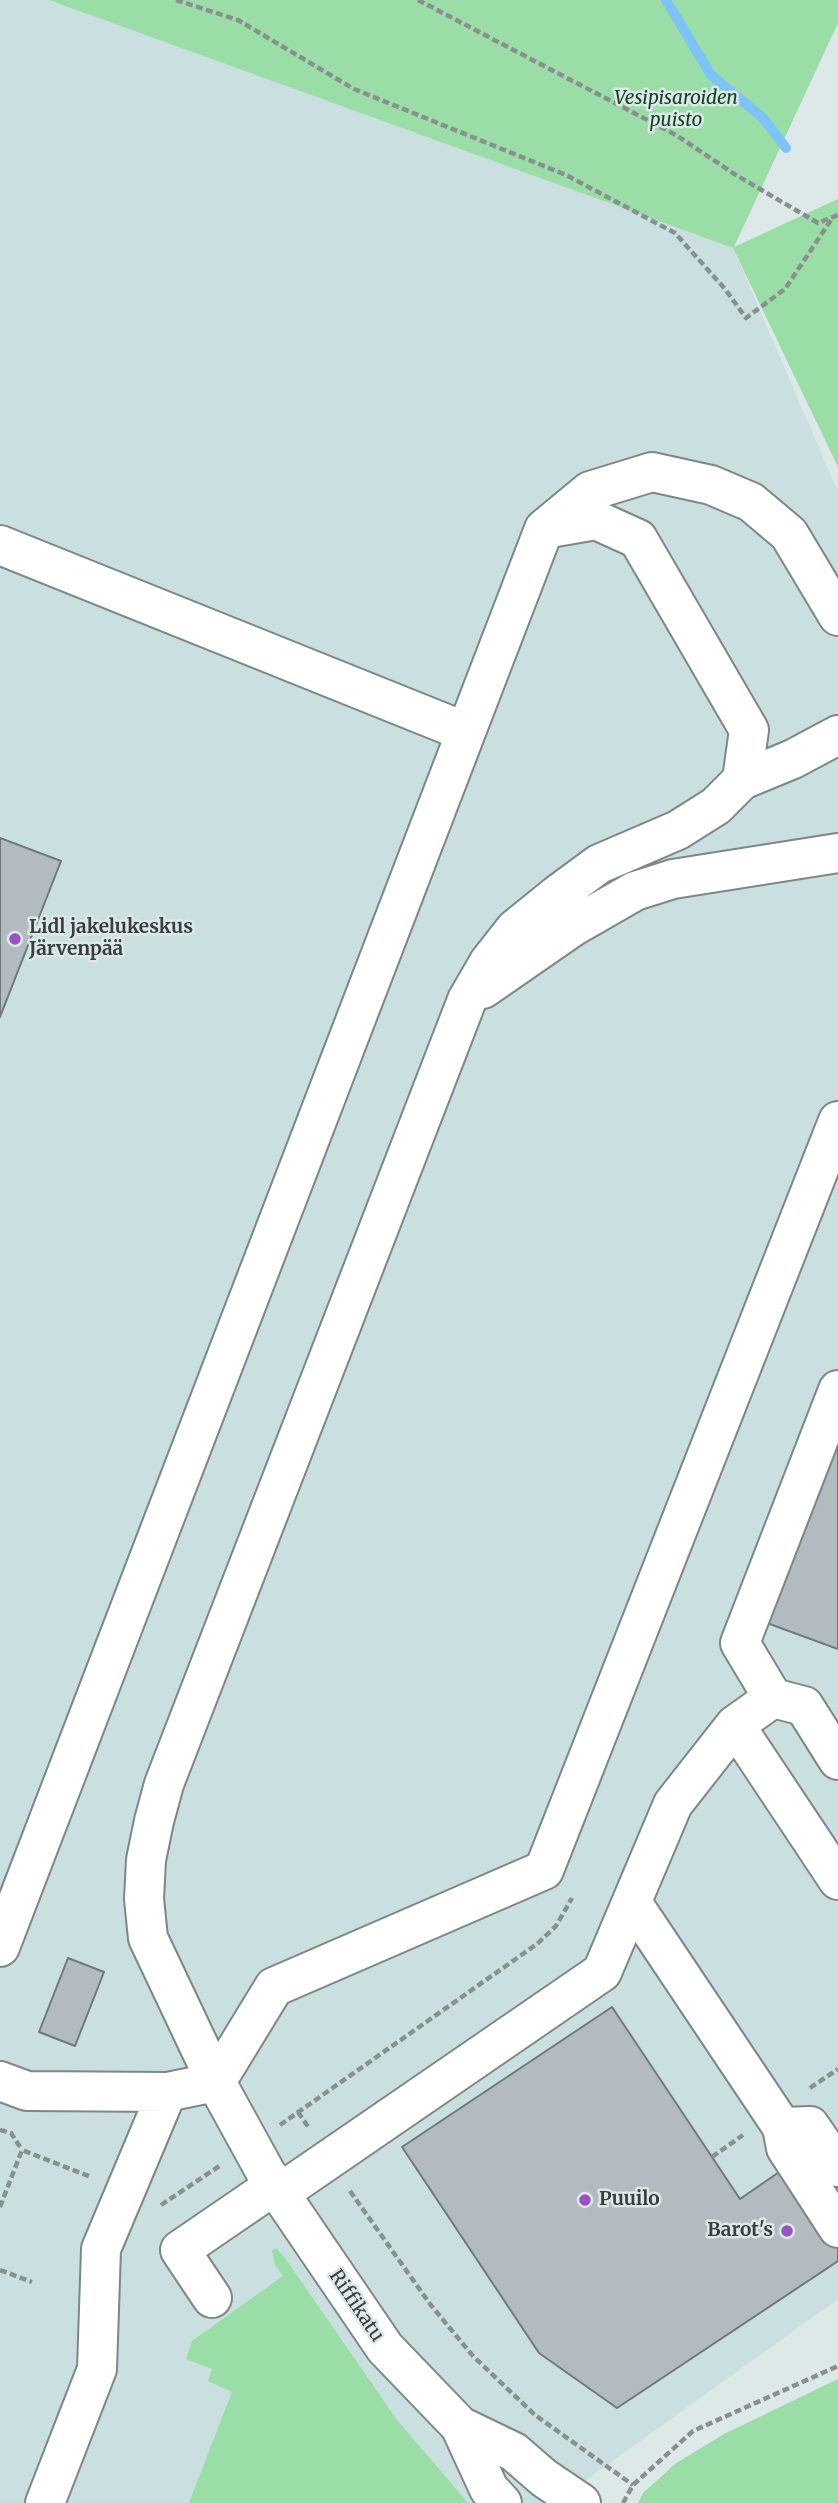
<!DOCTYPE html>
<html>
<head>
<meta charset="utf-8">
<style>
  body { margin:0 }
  canvas { display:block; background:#dde8e8 }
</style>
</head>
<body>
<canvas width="838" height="2503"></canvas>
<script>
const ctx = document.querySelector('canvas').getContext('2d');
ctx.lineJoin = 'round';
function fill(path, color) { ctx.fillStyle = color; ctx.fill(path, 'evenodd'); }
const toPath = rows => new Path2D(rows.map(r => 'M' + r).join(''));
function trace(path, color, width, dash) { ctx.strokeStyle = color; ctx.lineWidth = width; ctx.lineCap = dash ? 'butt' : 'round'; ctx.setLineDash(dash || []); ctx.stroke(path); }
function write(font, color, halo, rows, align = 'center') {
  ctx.font = font + ' Merriweather,serif'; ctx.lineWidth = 5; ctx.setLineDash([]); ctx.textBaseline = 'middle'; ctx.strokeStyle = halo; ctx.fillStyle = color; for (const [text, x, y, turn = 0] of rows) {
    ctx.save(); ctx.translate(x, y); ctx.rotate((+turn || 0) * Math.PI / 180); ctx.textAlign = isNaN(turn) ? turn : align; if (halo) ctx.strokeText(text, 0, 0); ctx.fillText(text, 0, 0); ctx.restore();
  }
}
const built = toPath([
  [0,0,49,0,733,248,838,492,838,2299,554,2503,0,2503]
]);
const green = toPath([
  [49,0,838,0,838,23,734,247,838,199,838,467,733,248],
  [276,2248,285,2258,397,2420,468,2503,189,2503,232,2392,208,2381,212,2369,186,2359,192,2341,283,2276,275,2265,272,2251],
  [838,2379,838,2503,638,2503,643,2493,675,2464,724,2434]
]);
const stream = toPath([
  [666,0,711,75,763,118,786,148]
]);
const building = toPath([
  [0,838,61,861,0,1017,0,838],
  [838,1433,838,1649,767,1623,838,1433],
  [68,1958,104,1972,75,2046,39,2032,68,1958],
  [612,2007,740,2199,785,2168,838,2247,838,2261,617,2408,539,2353,402,2147,612,2007]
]);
const path = toPath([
  [176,0,238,20,354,89,566,175,675,233,725,289,746,318,785,289,833,217],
  [418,0,676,135,736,175,818,223,838,215],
  [810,2088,838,2069],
  [298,2112,309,2128],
  [280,2125,537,1944,556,1926,572,1898],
  [0,2130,11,2133,22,2150],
  [712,2157,743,2135],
  [350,2191,430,2304,473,2356,535,2415,633,2485],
  [161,2205,221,2165],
  [0,2207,22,2150,91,2177],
  [0,2270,32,2282],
  [623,2503,633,2485,693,2431,838,2366]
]);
const minor = toPath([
  [0,545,466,732,0,1947],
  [466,732,544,529,590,491,652,472,711,485,751,502,789,534,838,616],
  [742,780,793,759,838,735],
  [483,989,574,926,635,891,673,879,838,853],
  [773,1698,740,1643,838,1390],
  [735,1725,838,1880],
  [633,1904,782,2127,810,2126,838,2167],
  [0,2081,27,2091,167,2092],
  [216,2082,148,1938,144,1899,146,1860,154,1821,164,1784,467,1000,489,962,515,929,557,895,599,864,678,830,716,806,742,780,749,730,638,539,596,520,544,529],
  [216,2082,274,1987,544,1870,838,1121],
  [782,2127,786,2148,838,2228],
  [280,2193,602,1972,673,1804,735,1725,773,1698,804,1706,838,1760],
  [212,2298,180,2250,275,2185],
  [460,2426,514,2452,544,2478,581,2503],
  [45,2503,97,2369,101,2249,167,2092,216,2082,266,2173,385,2348,460,2426,489,2489,502,2503]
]);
const markers = [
  [15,939,7,"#9c51c3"],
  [585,2200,7,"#9c51c3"],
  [787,2231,7,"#9c51c3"]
];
const parkNames = [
  ["Vesipisaroiden",676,99],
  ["puisto",676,121]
];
const poiNames = [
  ["Lidl jakelukeskus",29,928],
  ["Järvenpää",29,950],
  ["Puuilo",599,2200],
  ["Barot's",773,2231,"right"]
];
const streetNames = [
  ["Riffikatu",356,2306,56]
];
fill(built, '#cadfdf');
fill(green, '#9adda7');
trace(stream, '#7cc3fa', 10);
fill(building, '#b2bcc0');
trace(building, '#6f797c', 2);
trace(minor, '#7d8787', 42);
trace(path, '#889090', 4.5, [7, 3.5]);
trace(minor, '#fff', 38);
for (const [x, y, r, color] of markers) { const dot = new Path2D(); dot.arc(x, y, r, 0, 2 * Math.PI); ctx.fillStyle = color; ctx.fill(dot); trace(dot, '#dde8e8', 2.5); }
write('italic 19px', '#104420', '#dde8e8', parkNames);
write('bold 19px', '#393e3e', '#dde8e8', poiNames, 'left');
write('19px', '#393e3e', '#dde8e8', streetNames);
</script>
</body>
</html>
